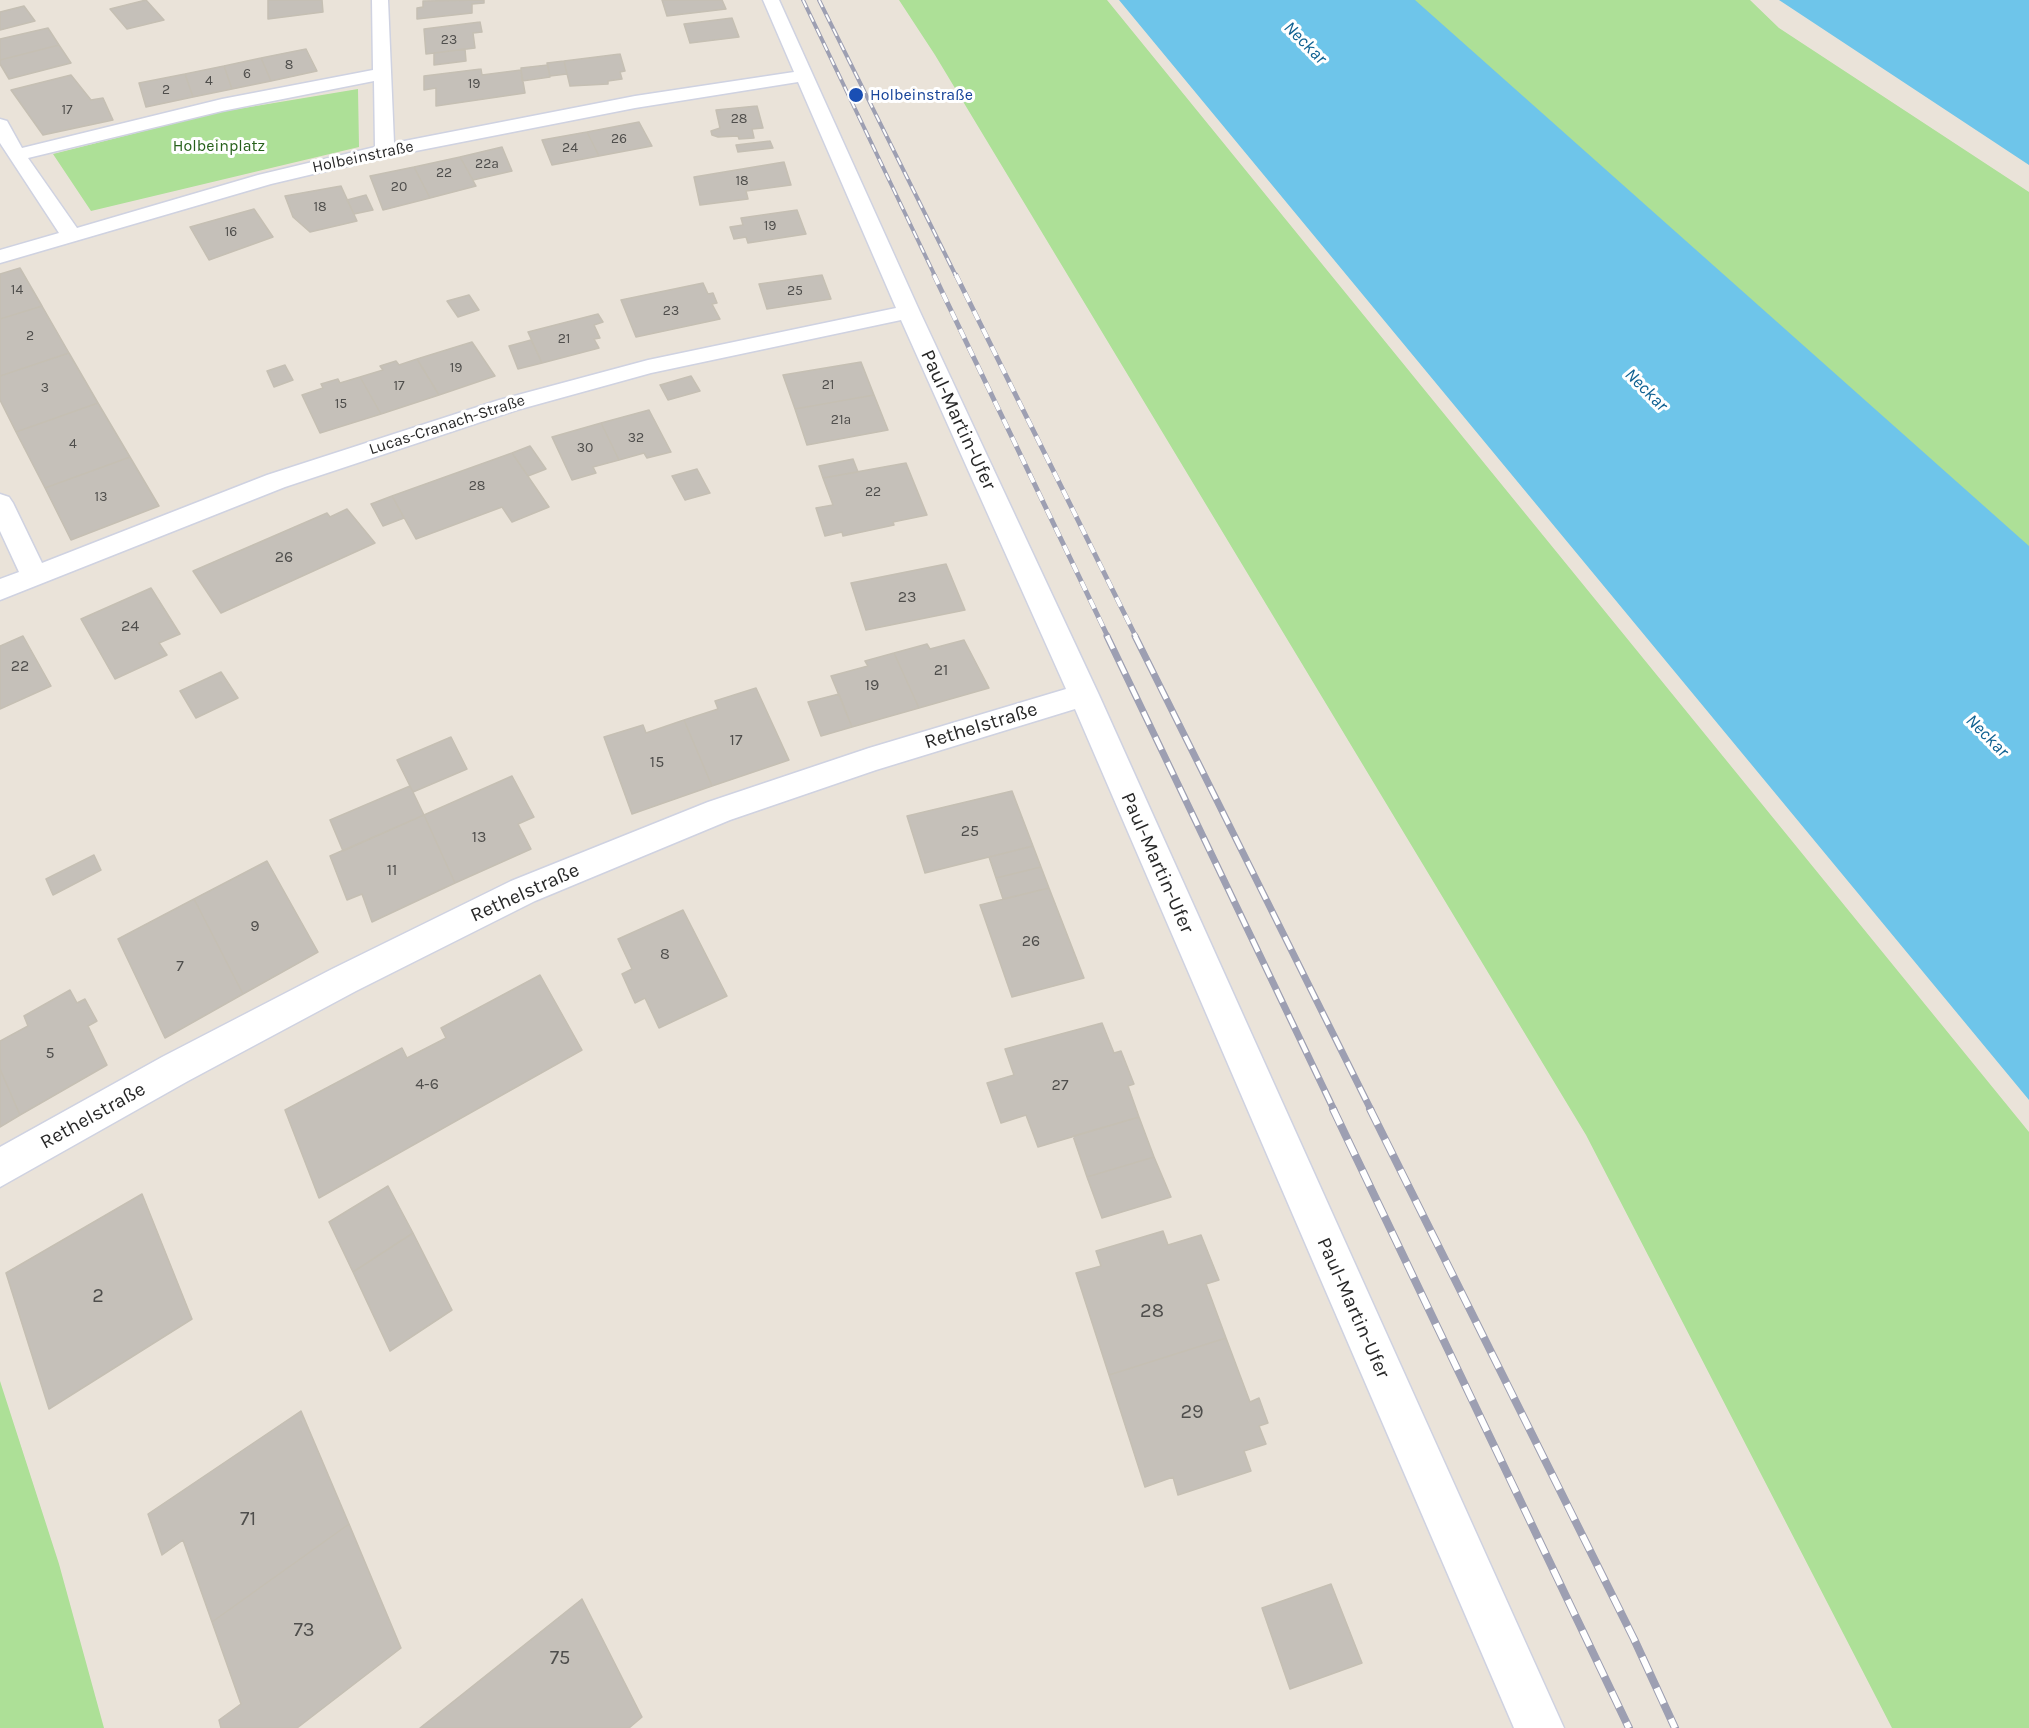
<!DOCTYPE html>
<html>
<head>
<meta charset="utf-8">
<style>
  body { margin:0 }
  canvas { display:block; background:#eae3d9 }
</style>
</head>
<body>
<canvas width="2029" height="1728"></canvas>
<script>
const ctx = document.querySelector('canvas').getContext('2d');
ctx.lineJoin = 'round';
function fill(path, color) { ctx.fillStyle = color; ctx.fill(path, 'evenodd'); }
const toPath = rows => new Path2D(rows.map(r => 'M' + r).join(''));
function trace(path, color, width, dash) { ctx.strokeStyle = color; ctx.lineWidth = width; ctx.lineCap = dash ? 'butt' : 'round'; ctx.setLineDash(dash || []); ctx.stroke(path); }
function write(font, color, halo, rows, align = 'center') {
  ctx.font = font + ' Karla,sans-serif'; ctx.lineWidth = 6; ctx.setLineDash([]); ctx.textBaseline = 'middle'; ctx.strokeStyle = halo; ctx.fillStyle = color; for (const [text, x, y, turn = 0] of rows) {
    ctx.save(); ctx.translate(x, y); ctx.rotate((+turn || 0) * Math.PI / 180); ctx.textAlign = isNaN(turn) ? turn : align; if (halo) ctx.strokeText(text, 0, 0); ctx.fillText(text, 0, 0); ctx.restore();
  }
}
const green = toPath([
  [899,0,1107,0,2029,1132,2029,1728,1892,1728,1586,1135,935,55],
  [1403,0,1750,0,1779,28,2029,192,2029,559],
  [358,89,359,147,91,211,53,154,220,112],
  [0,1381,59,1564,104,1728,0,1728]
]);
const water = toPath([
  [1119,0,1415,0,2029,546,2029,1100],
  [1779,0,2029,0,2029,165]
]);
const building = toPath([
  [146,0,164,20,127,29,110,9,146,0],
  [268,0,322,0,323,12,268,19,268,0],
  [484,0,484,3,472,4,472,13,417,19,417,8,423,7,423,1,484,0],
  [662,0,722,0,726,9,667,16,662,0],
  [24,6,35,21,0,30,0,12,24,6],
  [732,18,739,37,690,43,684,24,732,18],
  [480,22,482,32,473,33,475,48,426,54,424,29,480,22],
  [48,28,59,45,0,60,0,39,48,28],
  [59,45,71,63,9,79,0,64,0,60,59,45],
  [306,49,317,71,271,81,261,58,306,49],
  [465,49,466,61,434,65,434,53,465,49],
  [620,54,625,71,620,72,622,79,608,81,608,84,570,86,564,61,620,54],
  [261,58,271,81,232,89,224,66,261,58],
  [564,61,567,74,550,76,547,63,564,61],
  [548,65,550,77,522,81,521,68,548,65],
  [224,66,232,89,193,97,185,74,224,66],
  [481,69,482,75,521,70,525,93,436,106,436,88,424,90,424,76,481,69],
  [185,74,193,97,146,107,139,83,185,74],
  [71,75,91,100,103,98,113,120,43,135,11,90,71,75],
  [757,106,763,128,752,129,754,138,739,139,738,136,718,137,712,135,711,131,720,128,716,110,757,106],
  [639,122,652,146,599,156,587,132,639,122],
  [587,132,599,156,552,165,542,140,587,132],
  [770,141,773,148,738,152,736,145,770,141],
  [502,147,512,171,473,180,460,157,502,147],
  [460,157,476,186,430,198,414,167,460,157],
  [784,162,791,185,746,191,748,199,700,205,694,177,784,162],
  [414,167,430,198,383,210,370,176,414,167],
  [341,186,357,221,310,232,293,217,285,196,341,186],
  [366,195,373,210,354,214,347,200,366,195],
  [254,209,273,237,209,260,190,227,254,209],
  [797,210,806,234,748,243,746,237,734,239,730,227,743,225,741,218,797,210],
  [20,268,42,306,0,319,0,274,20,268],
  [822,275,831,299,767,309,759,284,822,275],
  [703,283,708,294,713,293,717,303,712,304,720,319,636,337,621,300,703,283],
  [469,295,479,310,458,317,447,301,469,295],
  [42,306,69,353,0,376,0,319,42,306],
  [598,314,603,322,594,325,600,338,594,339,599,348,542,363,528,332,598,314],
  [531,340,542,363,518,369,509,346,531,340],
  [472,342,495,376,439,395,417,359,472,342],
  [69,353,98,403,16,432,0,400,0,376,69,353],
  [417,359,439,395,381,414,360,377,383,370,380,366,396,361,399,365,417,359],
  [861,362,874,395,795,409,783,375,861,362],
  [285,365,293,380,274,387,267,371,285,365],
  [691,376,700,391,668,400,660,385,691,376],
  [360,377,381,414,320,433,302,395,323,388,321,384,338,379,340,383,360,377],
  [874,395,888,430,807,445,795,409,874,395],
  [98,403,130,457,45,488,16,432,98,403],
  [649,410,671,452,647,458,644,453,619,460,601,423,649,410],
  [601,423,619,460,593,467,596,473,572,480,552,437,601,423],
  [530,446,546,469,528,476,512,453,530,446],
  [512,453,549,507,512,522,502,507,416,539,392,496,512,453],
  [130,457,159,506,71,540,45,488,130,457],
  [853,459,858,472,823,478,819,466,853,459],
  [906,463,927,515,893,522,894,525,843,536,842,532,825,536,816,508,833,505,823,478,906,463],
  [697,469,710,493,685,500,672,476,697,469],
  [392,496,404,518,383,526,371,504,392,496],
  [347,509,375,543,221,613,193,571,327,513,330,517,347,509],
  [946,564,965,610,866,630,851,583,946,564],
  [151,588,180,634,159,643,167,655,115,679,81,619,151,588],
  [23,636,51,686,0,709,0,646,23,636],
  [964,640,989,688,919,708,894,653,927,644,930,649,964,640],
  [894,653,919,708,852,727,831,676,868,666,865,661,894,653],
  [221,672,238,698,196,718,180,691,221,672],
  [756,688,789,760,712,786,684,720,718,709,715,701,756,688],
  [839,694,852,727,821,736,808,702,839,694],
  [684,720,712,786,632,814,604,737,643,725,646,733,684,720],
  [451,737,467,769,413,792,397,760,451,737],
  [512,776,534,817,518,824,531,849,455,883,424,815,512,776],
  [410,786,424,815,343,851,330,820,410,786],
  [1012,791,1033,846,925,873,907,816,1012,791],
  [424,815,455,883,372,922,362,894,347,900,330,856,424,815],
  [1033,846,1041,867,996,878,989,857,1033,846],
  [94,855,101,870,53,895,46,879,94,855],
  [267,861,318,952,243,994,194,899,267,861],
  [1041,867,1049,888,1003,899,996,878,1041,867],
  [1049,888,1084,978,1012,997,980,905,1049,888],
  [194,899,243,994,165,1038,118,939,194,899],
  [683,910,727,996,659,1028,645,998,635,1003,622,974,632,969,618,939,683,910],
  [540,975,582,1050,319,1198,285,1110,402,1048,407,1058,446,1038,441,1028,540,975],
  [70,990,77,1003,85,999,97,1021,88,1026,107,1065,20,1115,0,1069,0,1041,28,1026,24,1016,70,990],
  [1102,1023,1114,1053,1121,1051,1134,1084,1128,1086,1139,1117,1038,1147,1026,1115,1001,1123,987,1083,1014,1075,1005,1049,1102,1023],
  [0,1069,20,1115,0,1127,0,1069],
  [1139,1117,1154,1157,1087,1177,1073,1136,1139,1117],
  [1154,1157,1171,1197,1102,1218,1087,1177,1154,1157],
  [388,1186,413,1233,353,1272,329,1222,388,1186],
  [142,1194,192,1319,49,1409,6,1273,142,1194],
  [1163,1231,1168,1245,1201,1235,1219,1280,1206,1284,1226,1338,1109,1375,1076,1273,1101,1266,1096,1251,1163,1231],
  [413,1233,452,1310,390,1351,353,1272,413,1233],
  [1226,1338,1250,1402,1259,1398,1268,1423,1259,1426,1266,1444,1244,1451,1251,1471,1178,1495,1173,1477,1145,1487,1109,1375,1226,1338],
  [301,1411,349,1524,212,1622,183,1540,162,1555,148,1514,301,1411],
  [349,1524,401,1648,297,1728,221,1728,219,1720,241,1704,212,1622,349,1524],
  [1331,1584,1362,1663,1290,1689,1262,1608,1331,1584],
  [582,1599,642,1717,629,1728,420,1728,582,1599]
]);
const minor = toPath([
  [372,0,388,0,394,143,635,96,794,72,763,0,779,0,920,312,1099,695,1564,1728,1514,1728,1075,709,876,770,730,820,535,901,356,991,188,1081,0,1187,0,1147,162,1057,332,969,511,881,708,802,869,748,1066,689,901,320,651,373,517,410,285,487,0,600,0,579,19,572,0,531,0,494,9,497,13,503,42,563,267,475,499,400,648,360,896,308,798,82,635,108,385,157,271,184,0,263,0,250,59,233,0,143,0,119,7,121,22,148,222,99,373,70,372,0],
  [374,81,375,147,258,175,77,228,28,158,222,111,374,81]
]);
const railFar3 = toPath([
  [803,0,935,276],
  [819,0,956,276]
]);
const railFar2 = toPath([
  [934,275,1108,637],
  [956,275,1136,637]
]);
const railFar1 = toPath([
  [1107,636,1334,1110],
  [1135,636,1371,1110]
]);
const rail = toPath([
  [1333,1109,1629,1728],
  [1370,1109,1634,1639,1675,1728]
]);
const markers = [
  [856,95,8,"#1a4fb4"]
];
const farNumbernames = [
  ["23",449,40],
  ["8",289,65],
  ["6",247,74],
  ["4",209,81],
  ["19",474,84],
  ["2",166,90],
  ["17",67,110],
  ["28",739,119],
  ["26",619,139],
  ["24",570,148],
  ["22a",487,164],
  ["22",444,173],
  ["18",742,181],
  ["20",399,187],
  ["18",320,207],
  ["19",770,226],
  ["16",231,232],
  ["14",17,290],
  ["25",795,291],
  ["23",671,311],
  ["2",30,336],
  ["21",564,339],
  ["19",456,368],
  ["21",828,385],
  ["17",399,386],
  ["3",45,388],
  ["15",341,404],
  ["21a",841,420],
  ["32",636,438],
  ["4",73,444],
  ["30",585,448],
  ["28",477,486],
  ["22",873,492],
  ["13",101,497]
];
const farTransitnames = [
  ["Holbeinstraße",870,95]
];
const farParknames = [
  ["Holbeinplatz",219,146]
];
const farStreetnames = [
  ["Holbeinstraße",363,157,-12],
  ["Lucas-Cranach-Straße",447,425,-18]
];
const numberNames = [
  ["26",284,557],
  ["23",907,597],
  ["24",130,626],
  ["22",20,666],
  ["21",941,670],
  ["19",872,685],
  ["17",736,740],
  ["15",657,762],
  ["25",970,831],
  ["13",479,837],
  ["11",392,870],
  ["9",255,926],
  ["26",1031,941],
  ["8",665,954],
  ["7",180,966],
  ["5",50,1053],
  ["4-6",427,1084],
  ["27",1060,1085]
];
const farWaternames = [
  ["Neckar",1305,43,45],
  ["Neckar",1646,390,45],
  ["Neckar",1987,736,45]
];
const streetNames = [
  ["Paul-Martin-Ufer",958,420,65],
  ["Rethelstraße",981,726,-17],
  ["Paul-Martin-Ufer",1157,863,66],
  ["Rethelstraße",525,893,-24],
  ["Rethelstraße",93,1116,-29],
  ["Paul-Martin-Ufer",1353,1308,66]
];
const nearNumbernames = [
  ["2",98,1296],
  ["28",1152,1311],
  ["29",1192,1412],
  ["71",248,1519],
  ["73",304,1630],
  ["75",560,1658]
];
fill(green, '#ade097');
fill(water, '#6ec5ea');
fill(building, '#c5c0b9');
trace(building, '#c5bfb3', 1.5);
trace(minor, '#cfd2e1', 3);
fill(minor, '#fff');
trace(railFar3, '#9d9fb2', 4);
trace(railFar2, '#9d9fb2', 5);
trace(railFar1, '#9d9fb2', 7);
trace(rail, '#9d9fb2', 8);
trace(railFar3, '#fff', 2, [8]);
trace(railFar2, '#fff', 4, [10]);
trace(railFar1, '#fff', 4.5, [14]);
trace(rail, '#fff', 6, [17]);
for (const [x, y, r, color] of markers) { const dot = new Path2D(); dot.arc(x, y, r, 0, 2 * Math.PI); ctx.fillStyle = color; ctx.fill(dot); trace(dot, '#fff', 2); }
write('14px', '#4f4e4c', null, farNumbernames);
write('16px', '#164399', '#fff', farTransitnames, 'left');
write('16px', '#27611b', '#fff', farParknames);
write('16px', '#282828', '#fff', farStreetnames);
write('16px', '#4f4e4c', null, numberNames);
write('italic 18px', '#116292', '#fff', farWaternames);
write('20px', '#282828', '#fff', streetNames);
write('20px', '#4f4e4c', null, nearNumbernames);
</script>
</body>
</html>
